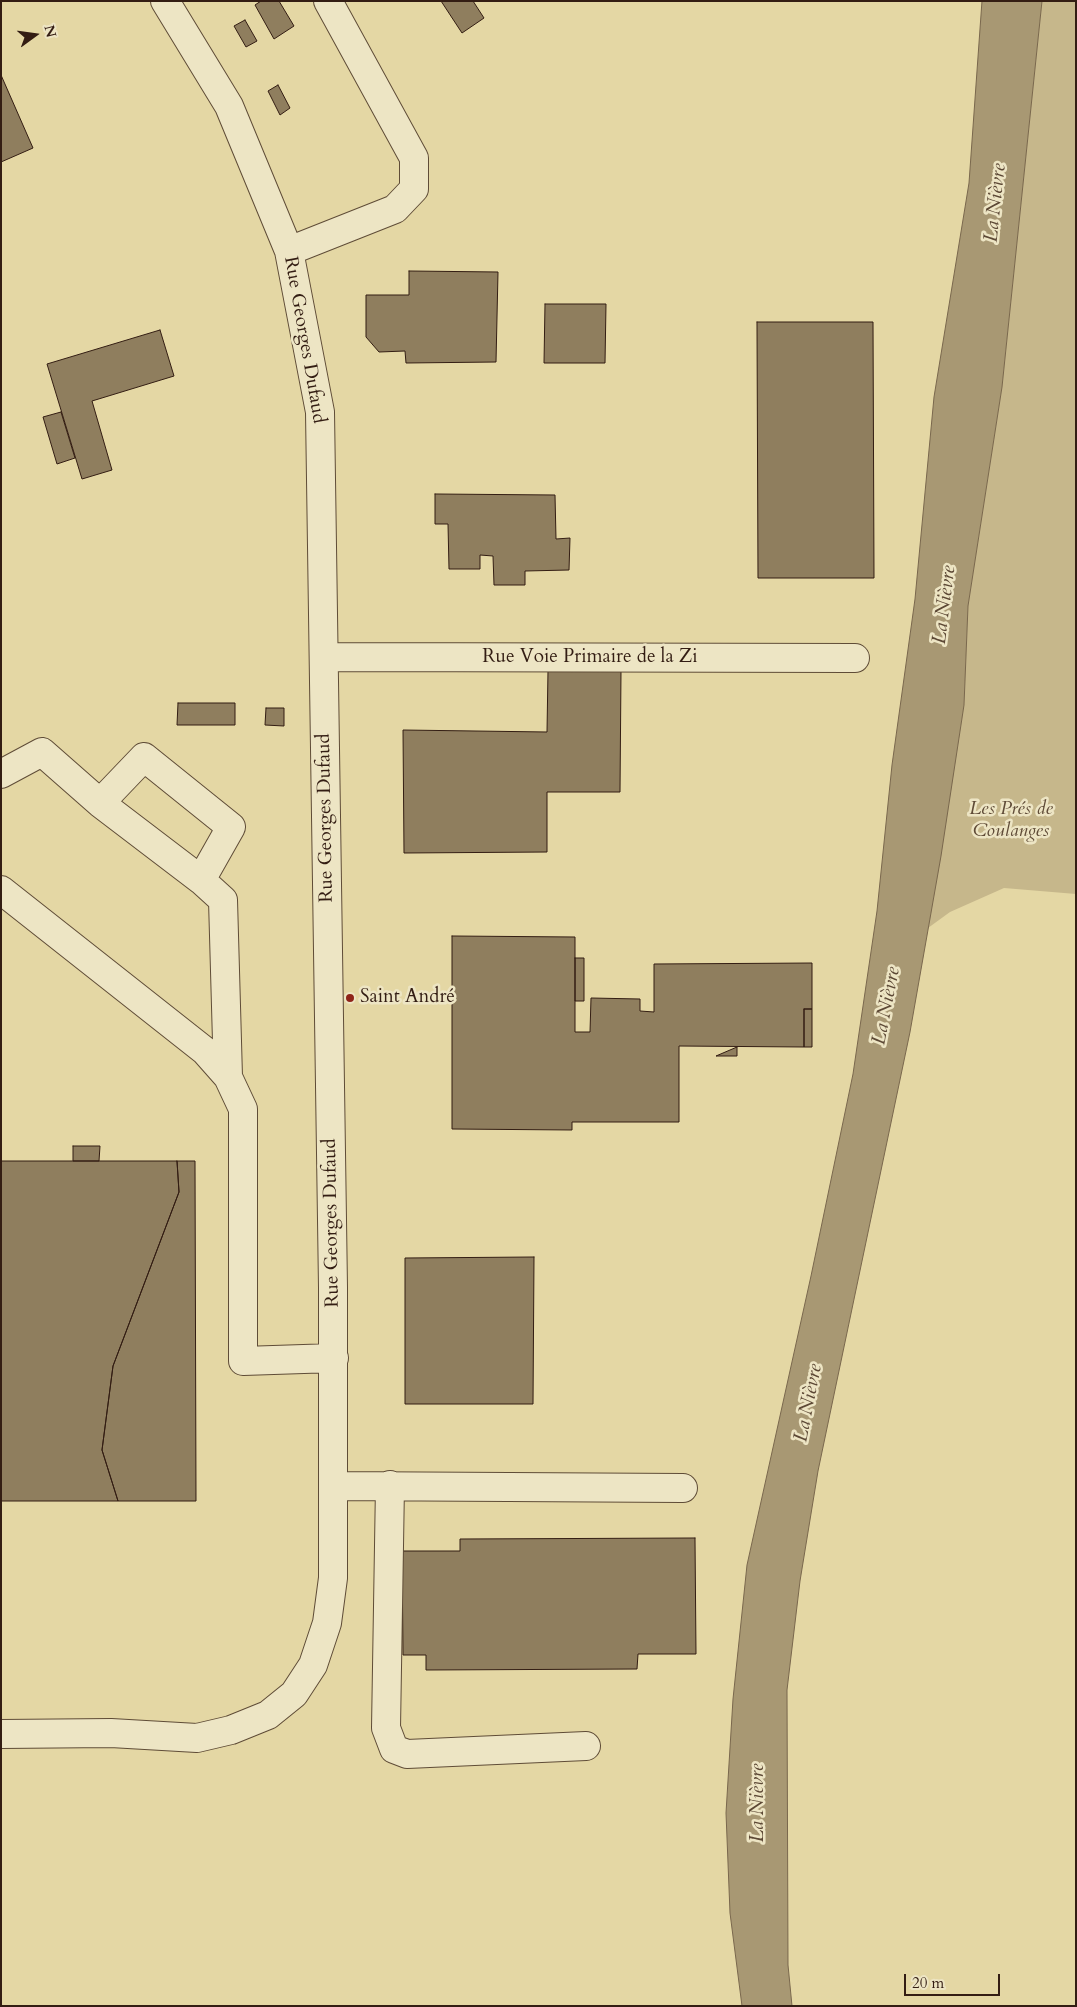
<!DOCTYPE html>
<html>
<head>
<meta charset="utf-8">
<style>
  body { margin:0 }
  #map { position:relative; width:1077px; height:2007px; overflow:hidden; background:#e4d7a4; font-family:Cardo,serif }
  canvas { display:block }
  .frame { position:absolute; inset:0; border:2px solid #331d13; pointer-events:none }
  .north { position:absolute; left:10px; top:10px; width:50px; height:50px; -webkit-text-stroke:4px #ede5c4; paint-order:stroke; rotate:76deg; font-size:14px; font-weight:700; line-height:20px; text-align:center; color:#331d13 }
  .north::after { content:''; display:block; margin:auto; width:18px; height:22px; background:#331d13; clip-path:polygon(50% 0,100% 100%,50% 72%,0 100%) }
  .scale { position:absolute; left:904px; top:1974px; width:96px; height:22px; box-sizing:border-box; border:2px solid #331d13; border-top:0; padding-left:6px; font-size:15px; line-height:18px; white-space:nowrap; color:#331d13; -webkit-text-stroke:4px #ede5c4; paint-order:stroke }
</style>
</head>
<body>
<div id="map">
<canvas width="1077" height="2007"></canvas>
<div class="frame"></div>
<div class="north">N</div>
<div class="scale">20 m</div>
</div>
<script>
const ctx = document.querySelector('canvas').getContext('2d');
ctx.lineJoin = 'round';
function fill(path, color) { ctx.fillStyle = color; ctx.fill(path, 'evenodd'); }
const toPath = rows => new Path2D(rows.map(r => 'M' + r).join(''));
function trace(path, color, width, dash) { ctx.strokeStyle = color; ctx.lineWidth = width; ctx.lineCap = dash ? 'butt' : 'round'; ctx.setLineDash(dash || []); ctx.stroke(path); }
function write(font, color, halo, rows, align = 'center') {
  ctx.font = font + ' Cardo,serif'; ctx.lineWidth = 5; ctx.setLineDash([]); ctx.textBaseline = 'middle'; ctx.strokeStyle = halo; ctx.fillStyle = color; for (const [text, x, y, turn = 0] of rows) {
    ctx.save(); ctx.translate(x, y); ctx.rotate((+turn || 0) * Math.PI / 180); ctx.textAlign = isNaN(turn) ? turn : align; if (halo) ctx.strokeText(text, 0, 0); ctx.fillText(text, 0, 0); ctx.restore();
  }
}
const green = toPath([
  [1042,1,1076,1,1076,894,1004,888,950,912,928,928,964,705,968,606,1002,387]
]);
const water = toPath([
  [982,1,1042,1,1002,387,968,606,964,705,941,856,910,1032,818,1471,800,1581,787,1690,788,1965,792,2006,742,2006,730,1913,726,1813,733,1699,747,1565,811,1276,853,1074,877,911,892,765,915,599,934,397,969,183,982,1]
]);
const building = toPath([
  [261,1,279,1,294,26,274,39,255,5,261,1],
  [441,1,473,1,484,18,462,33,441,1],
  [245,20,257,41,246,47,234,26,245,20],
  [1,75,33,148,1,162,1,75],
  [278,85,290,108,280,115,268,91,278,85],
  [409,271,498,272,496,362,406,363,405,351,379,352,366,337,366,295,409,295,409,271],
  [545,304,606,304,605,363,544,363,545,304],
  [757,322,873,322,874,578,758,578,757,322],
  [160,330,174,376,92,401,112,470,82,479,47,364,160,330],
  [61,412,75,458,57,464,43,417,61,412],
  [435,494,555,495,556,539,570,538,569,570,525,571,525,585,494,585,493,556,480,555,480,569,449,569,448,524,435,524,435,494],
  [548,671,621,671,620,792,547,792,547,852,404,853,403,730,547,732,548,671],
  [178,703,235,703,235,725,177,725,178,703],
  [266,708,284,708,284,726,265,725,266,708],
  [452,936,575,937,575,1032,590,1032,591,998,640,999,640,1011,654,1012,654,964,812,963,812,1009,804,1009,804,1047,679,1046,679,1122,572,1122,572,1130,452,1129,452,936],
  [575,958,584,958,584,1001,575,1001,575,958],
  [804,1009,812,1009,812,1047,804,1047,804,1009],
  [737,1047,737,1056,716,1056,737,1047],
  [73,1146,100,1146,99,1161,73,1161,73,1146],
  [1,1161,177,1161,179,1192,113,1366,102,1450,118,1501,1,1501,1,1161],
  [177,1161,195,1161,196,1501,118,1501,102,1450,113,1366,179,1192,177,1161],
  [534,1257,533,1404,405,1404,405,1258,534,1257],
  [695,1538,696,1654,638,1654,637,1669,426,1670,426,1655,403,1655,402,1551,460,1551,460,1539,695,1538]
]);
const minor = toPath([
  [289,251,395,209,414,189,414,158,328,1],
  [324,657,855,658],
  [1,774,42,752,100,803,144,757,231,827,201,880,223,900,228,1077],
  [100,803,201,880],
  [1,890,205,1051,228,1077,243,1109,243,1361,334,1358],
  [390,1485,386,1728,394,1749,407,1754,586,1746],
  [334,1486,683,1488],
  [1,1734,111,1733,197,1738,231,1730,268,1715,294,1694,313,1665,327,1623,333,1578,333,1287,320,412,289,251,229,106,165,1]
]);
const markers = [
  [350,998,5,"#8f2418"]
];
const streetNames = [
  ["Rue Georges Dufaud",304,340,80],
  ["Rue Voie Primaire de la Zi",590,658],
  ["Rue Georges Dufaud",326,818,-91],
  ["Rue Georges Dufaud",332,1223,-91]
];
const parkNames = [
  ["Les Prés de",1011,810],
  ["Coulanges",1011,832]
];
const poiNames = [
  ["Saint André",360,998]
];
const waterNames = [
  ["La Nièvre",996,203,-84],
  ["La Nièvre",945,605,-83],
  ["La Nièvre",887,1006,-79],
  ["La Nièvre",809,1403,-79],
  ["La Nièvre",758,1803,-90]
];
fill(green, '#c6b78b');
fill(water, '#a89873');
trace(water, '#79674d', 1);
fill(building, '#8f7e5e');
trace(building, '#331d13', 1);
trace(minor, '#5f4c37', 30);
trace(minor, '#ede5c4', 28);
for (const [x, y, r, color] of markers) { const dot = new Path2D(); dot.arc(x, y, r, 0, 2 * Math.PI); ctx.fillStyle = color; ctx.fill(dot); trace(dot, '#ede5c4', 2); }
write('19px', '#331d13', '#ede5c4', streetNames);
write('italic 19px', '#5f4b37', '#ede5c4', parkNames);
write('19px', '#331d13', '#ede5c4', poiNames, 'left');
write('italic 20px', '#5c4835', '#ede5c4', waterNames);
</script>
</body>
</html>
